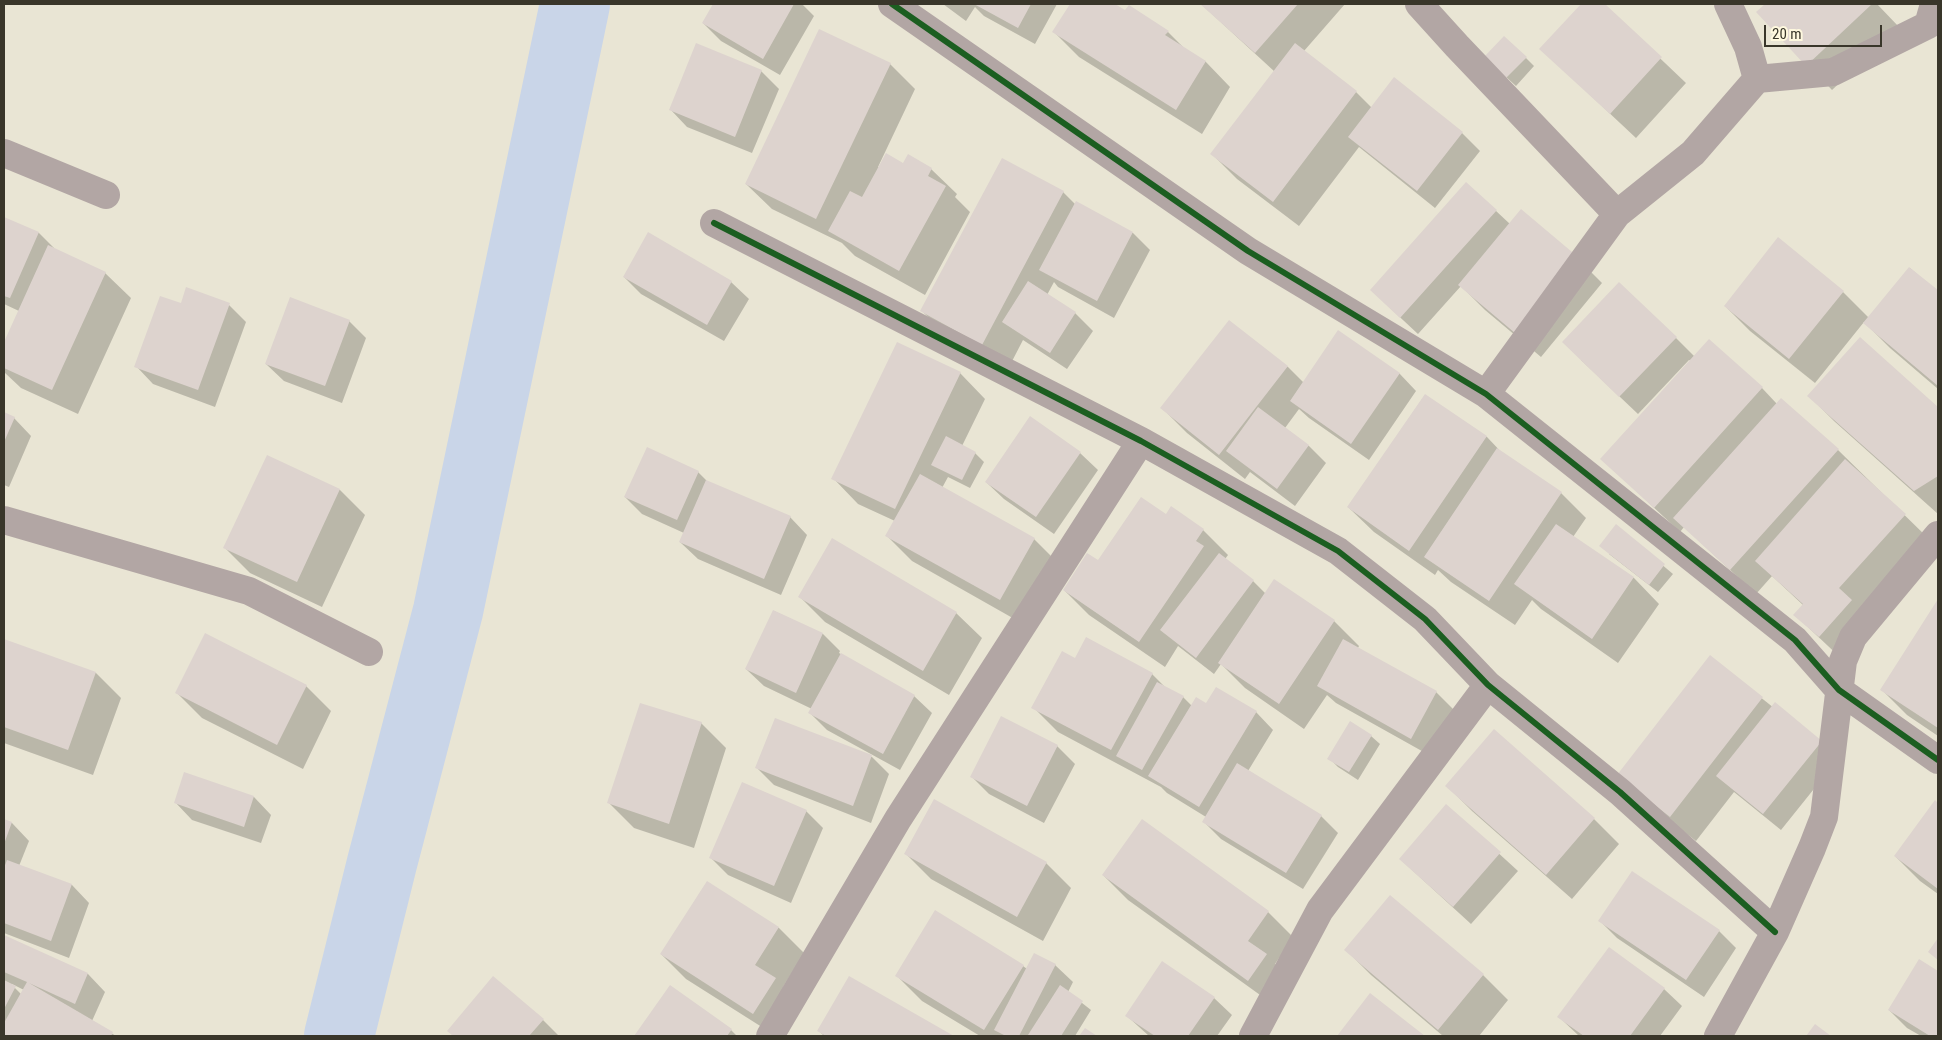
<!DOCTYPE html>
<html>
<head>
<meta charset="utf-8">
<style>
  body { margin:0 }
  #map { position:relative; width:1942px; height:1040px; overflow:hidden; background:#e9e5d4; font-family:"Roboto Condensed",sans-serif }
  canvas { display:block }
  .frame { position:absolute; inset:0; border:5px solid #39362a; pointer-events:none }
  .scale { position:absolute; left:1764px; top:25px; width:118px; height:22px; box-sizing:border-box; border:2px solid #39362a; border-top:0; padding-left:6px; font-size:15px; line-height:18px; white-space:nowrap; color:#39362a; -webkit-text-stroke:4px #fef8de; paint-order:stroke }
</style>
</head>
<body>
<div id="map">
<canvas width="1942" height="1040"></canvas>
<div class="frame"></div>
<div class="scale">20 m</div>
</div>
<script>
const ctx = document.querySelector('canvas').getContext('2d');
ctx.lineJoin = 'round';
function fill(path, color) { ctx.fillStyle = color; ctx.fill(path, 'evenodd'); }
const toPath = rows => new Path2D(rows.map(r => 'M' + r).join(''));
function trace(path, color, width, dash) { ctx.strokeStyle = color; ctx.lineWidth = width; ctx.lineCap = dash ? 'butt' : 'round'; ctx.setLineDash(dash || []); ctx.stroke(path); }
const shadow = toPath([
  [715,4,802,4,814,16,780,75,721,41,703,23],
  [943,4,1057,4,1035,44,984,16,975,7,966,21],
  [1071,4,1113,4,1126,12,1129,7,1168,32,1186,50,1205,61,1230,87,1202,134,1079,57,1054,32],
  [1201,4,1345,4,1304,51,1356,92,1372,108,1394,79,1462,133,1480,151,1435,208,1359,147,1299,226,1237,179,1212,154,1275,72],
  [1583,4,1603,4,1686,83,1636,138,1541,49],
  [1767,4,1877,4,1899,27,1832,90,1758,12],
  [1526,58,1534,66,1516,86,1494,66],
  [890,64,915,89,878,167,904,164,931,169,957,194,955,197,970,212,925,295,855,256,842,243,772,209,746,184],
  [761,71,779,89,752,153,687,127,670,109],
  [1467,184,1510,224,1577,258,1602,283,1541,357,1485,310,1461,286,1418,334,1389,307],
  [1063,192,1076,205,1133,233,1150,250,1114,318,1058,287,1054,282,1047,295,1075,313,1093,331,1067,369,1023,340,1008,369,947,336,922,311],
  [4,218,39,233,55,249,105,273,131,298,78,414,21,388,4,372,4,345,19,311,4,304],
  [1910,268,1938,292,1938,389,1890,348,1864,322,1815,383,1750,331,1725,306,1843,292,1869,318],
  [624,277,731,282,749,299,724,341,641,294],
  [181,305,229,305,246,322,215,407,153,384,136,366],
  [349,321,366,338,342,403,284,381,266,364],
  [1230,322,1288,367,1304,383,1399,373,1416,391,1369,460,1309,418,1299,409,1285,428,1309,446,1326,463,1295,506,1250,472,1245,479,1187,433,1162,408],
  [1676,338,1695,357,1762,388,1777,404,1838,450,1930,540,1844,661,1795,615,1803,605,1772,576,1756,594,1684,527,1680,532,1602,459,1691,361,1689,360,1638,414,1581,360],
  [1860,338,1938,408,1938,514,1834,421,1809,396],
  [960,373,985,399,962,446,975,453,984,462,970,488,948,477,942,488,1034,539,1059,564,1025,625,912,561,887,536,895,521,858,504,833,478],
  [1425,395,1487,437,1504,455,1561,493,1586,518,1573,537,1634,578,1659,604,1618,663,1541,609,1532,600,1515,625,1451,582,1438,570,1435,575,1374,532,1348,507],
  [4,414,14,418,31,436,9,487,4,485],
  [1080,453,1098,470,1054,534,1004,499,986,482],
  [267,457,340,490,365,515,322,607,250,573,225,548],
  [698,472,708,482,790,517,807,535,781,595,698,559,680,542,684,533,642,514,625,497],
  [1166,516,1203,530,1228,555,1225,559,1253,581,1266,594,1334,621,1359,646,1358,648,1436,692,1454,710,1429,755,1336,703,1327,695,1304,729,1245,688,1221,664,1214,674,1178,646,1165,667,1089,615,1064,590,1098,562],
  [1616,526,1673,574,1658,592,1609,554],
  [832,540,956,613,982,638,949,695,825,622,800,597],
  [1938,601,1938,736,1907,715,1882,690],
  [774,611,823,634,840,651,839,653,914,696,932,713,900,770,827,730,810,713,812,709,764,686,746,669],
  [4,640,96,673,121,698,93,775,4,743],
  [1710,657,1838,759,1781,830,1734,792,1696,841,1643,800],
  [1075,660,1152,674,1166,688,1183,697,1192,706,1206,705,1256,712,1273,730,1248,771,1321,816,1338,833,1303,889,1221,839,1203,821,1206,817,1167,793,1161,787,1058,732,1033,707],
  [306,686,331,711,303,769,202,718,177,693],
  [775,720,872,757,889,774,871,823,774,785,757,768],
  [701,723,726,748,694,848,634,828,609,803],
  [1371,736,1380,744,1358,780,1338,767,1329,758],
  [1057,746,1075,764,1044,823,989,794,971,776],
  [1447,786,1594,819,1619,844,1572,899,1472,811],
  [254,797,271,815,261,843,192,820,175,802],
  [1935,802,1938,804,1938,894,1920,881,1895,856],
  [1447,806,1518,871,1471,924,1400,859],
  [806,811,823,828,791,903,728,875,711,858],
  [4,820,12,823,29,841,19,866,72,885,89,903,69,958,4,933],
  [906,854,1046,863,1071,888,1043,941,931,879],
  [1103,875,1268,912,1293,937,1275,964,1291,980,1274,1005,1128,900],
  [707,882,779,928,804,953,783,987,800,1004,776,1036,686,979,661,954],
  [1390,897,1483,975,1508,1000,1479,1036,1443,1036,1371,975,1346,950],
  [1600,921,1719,931,1736,948,1704,997,1617,938],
  [4,936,88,974,105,992,92,1021,116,1036,4,1036],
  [12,984,24,990,21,994,12,985],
  [1609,948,1664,989,1682,1006,1660,1036,1579,1036,1559,1017],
  [1919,961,1938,973,1938,1036,1921,1036,1907,1028,1889,1010],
  [1055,965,1073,982,1068,992,1091,1010,1075,1036,980,1036,922,1001,897,976,1023,966,1027,969],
  [850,978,951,1036,824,1036,819,1031],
  [671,987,731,1030,737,1036,635,1036],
  [1370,995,1423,1036,1338,1036],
  [1214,998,1232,1015,1217,1036,1149,1036,1127,1016],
  [543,1020,559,1036,454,1036,449,1031]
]);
const river = toPath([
  [339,1036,382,863,448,611,575,4]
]);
const building = toPath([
  [713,4,794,4,763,59,702,23],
  [974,4,1031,4,1018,28],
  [1070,4,1115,4,1125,10,1129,5,1169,31,1165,35,1206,61,1176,110,1052,32],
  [1200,4,1298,4,1255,53],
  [1581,4,1605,4,1662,57,1610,114,1539,49],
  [1765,4,1872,4,1806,66,1756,12],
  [819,29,891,63,816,219,745,184],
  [1504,36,1527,57,1506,78,1484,57],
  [696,43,762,70,735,137,669,110],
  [1295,43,1357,91,1273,202,1210,154],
  [1394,77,1463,132,1417,191,1348,137],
  [886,153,903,163,908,154,932,168,928,176,946,186,899,271,828,231,850,191,862,197],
  [1002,158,1064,191,982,345,920,311],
  [1466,182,1497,210,1400,318,1370,290],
  [1076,201,1133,232,1097,301,1039,270],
  [1521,209,1578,257,1515,333,1458,285],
  [4,217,39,232,10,298,4,296],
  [648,232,732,281,707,325,623,277],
  [1778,237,1844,291,1789,359,1724,306],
  [48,245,106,272,52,390,4,368,4,342],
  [1909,267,1938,290,1938,386,1863,323],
  [1028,281,1076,312,1050,353,1002,322],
  [1619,282,1677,337,1619,397,1562,342],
  [186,287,230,303,198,390,134,367,160,296,181,303],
  [290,297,350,320,325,386,265,364],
  [1229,320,1288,366,1219,455,1160,408],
  [1338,330,1400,373,1351,444,1290,401],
  [1860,337,1938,407,1938,476,1914,491,1807,396],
  [1709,339,1763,387,1654,508,1600,459],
  [897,342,961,372,895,509,831,479],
  [1425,394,1487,436,1409,551,1347,507],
  [1781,398,1839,449,1730,570,1673,518],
  [1258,407,1309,445,1277,489,1226,451],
  [4,412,15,417,4,442],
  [1030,416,1081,452,1036,517,985,482],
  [946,436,976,452,962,480,931,465],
  [647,447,699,471,677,520,624,497],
  [1497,448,1562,492,1489,601,1424,557],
  [267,455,340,489,297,582,223,548],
  [1845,459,1906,514,1839,588,1852,600,1819,637,1793,615,1803,604,1755,561],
  [920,474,1035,538,1000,600,885,536],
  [706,480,791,516,764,579,679,542],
  [1141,497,1166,514,1171,506,1204,529,1196,541,1204,546,1139,642,1063,590,1087,553,1098,560],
  [1556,524,1634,577,1592,639,1514,584],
  [1616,524,1665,564,1649,585,1599,546],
  [832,538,957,612,923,671,798,597],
  [1219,553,1254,580,1196,658,1160,630],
  [1274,579,1335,620,1279,704,1218,663],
  [1938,599,1938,728,1880,690],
  [773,610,823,633,796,693,745,669],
  [205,633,307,685,277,745,175,693],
  [1086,637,1153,673,1111,750,1031,708,1062,651,1075,658],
  [4,639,96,672,68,750,4,727],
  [1343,639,1437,691,1411,739,1317,686],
  [841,653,915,695,883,754,808,713],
  [1710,655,1763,697,1670,817,1617,775],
  [1157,682,1184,696,1142,770,1116,756],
  [1216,687,1257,711,1199,807,1148,776,1196,697,1206,703],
  [1775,702,1822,741,1763,814,1716,776],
  [640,703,702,722,669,824,607,803],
  [1001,716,1058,745,1027,806,970,777],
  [775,718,872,755,853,806,755,768],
  [1350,721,1372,735,1349,772,1327,759],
  [1494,729,1595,818,1546,875,1445,786],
  [1237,763,1322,815,1286,873,1202,822],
  [184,772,254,796,244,827,174,803],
  [742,782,807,810,774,886,709,858],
  [934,799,1047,862,1017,917,904,854],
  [1935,800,1938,803,1938,889,1894,856],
  [1446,804,1501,852,1453,907,1399,859],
  [4,819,12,822,4,844],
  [1142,819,1269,911,1248,941,1267,954,1248,981,1102,875],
  [7,860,72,884,51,941,4,923,4,868],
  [1632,871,1720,930,1686,980,1598,921],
  [707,881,779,927,755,965,776,978,753,1014,660,954],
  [1390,895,1484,974,1438,1030,1344,950],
  [935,910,1024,965,984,1030,895,976],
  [4,935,88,973,75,1004,29,983,113,1032,111,1036,4,1036,4,1023,27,982,4,972],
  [1938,938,1938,960,1928,952],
  [1609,947,1665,988,1630,1036,1584,1036,1557,1017],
  [1034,953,1056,964,1019,1036,1006,1036,994,1030],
  [1919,959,1938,971,1938,1036,1930,1036,1888,1010],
  [1162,961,1215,997,1188,1036,1155,1036,1125,1016],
  [493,976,544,1019,529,1036,453,1036,447,1031],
  [849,976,954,1036,826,1036,817,1031],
  [4,980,16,986,4,1009],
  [670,985,732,1029,727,1036,634,1036],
  [1060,985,1083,1001,1061,1036,1029,1036,1028,1035],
  [1370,993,1425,1036,1337,1036],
  [1815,1024,1831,1036,1806,1036],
  [1085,1028,1097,1036,1079,1036]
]);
const street = toPath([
  [892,4,1248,251,1486,394,1795,640,1839,690,1938,760],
  [1419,4,1457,46,1617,214],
  [1728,4,1748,47,1757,79],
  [4,153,106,195],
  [714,223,1141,441,1338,551,1425,619,1488,685,1620,792,1775,932],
  [1486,394,1617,214,1693,153,1757,79,1833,72,1928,25,1934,4],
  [4,520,249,591,369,652],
  [770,1036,898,819,1141,441],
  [1253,1036,1320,910,1488,685],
  [1718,1036,1775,932,1812,848,1824,817,1843,661,1853,637,1938,535]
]);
const cycleway = toPath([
  [892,4,1248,251,1486,394,1795,640,1839,690,1938,760],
  [714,223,1141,441,1338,551,1425,619,1488,685,1620,792,1775,932]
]);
fill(shadow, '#0003');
trace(river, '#c9d5e8', 70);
fill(building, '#ddd3ce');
trace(street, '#b2a6a4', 28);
trace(cycleway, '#1b5e20', 6);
</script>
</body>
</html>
